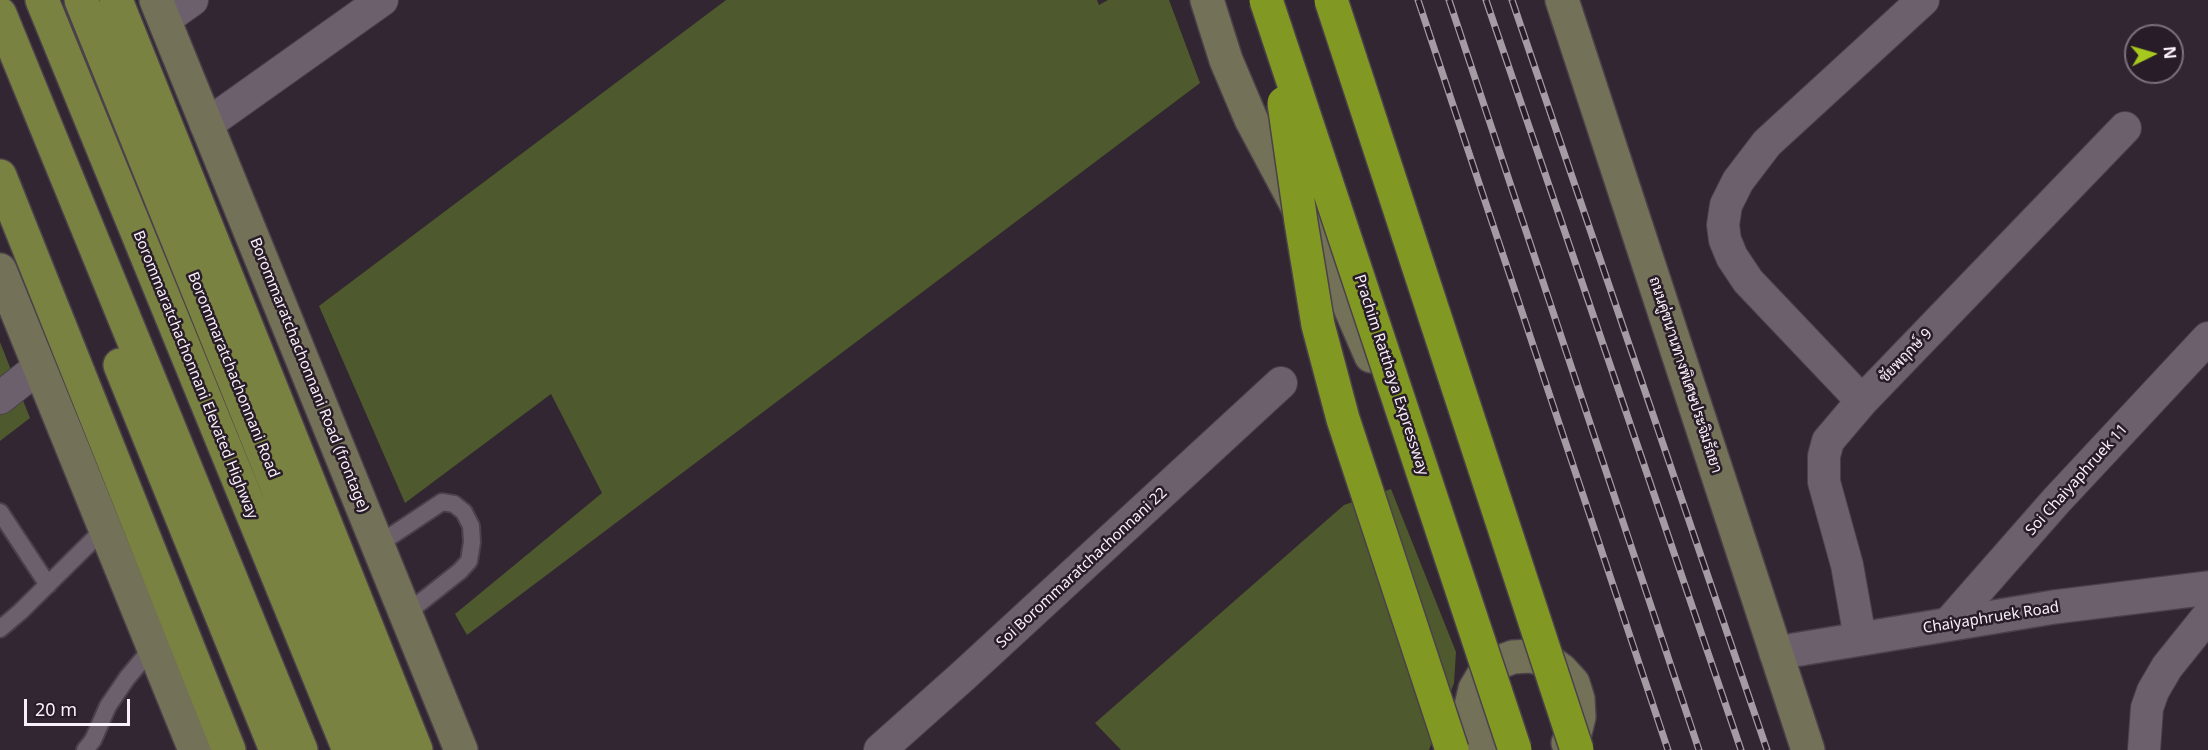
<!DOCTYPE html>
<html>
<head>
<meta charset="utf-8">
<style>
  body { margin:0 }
  #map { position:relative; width:2208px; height:750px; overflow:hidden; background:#312631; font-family:"Noto Sans",sans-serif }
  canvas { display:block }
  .north { position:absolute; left:2124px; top:24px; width:60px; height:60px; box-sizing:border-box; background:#271c27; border:2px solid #7b717b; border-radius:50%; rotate:85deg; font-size:16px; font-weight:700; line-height:24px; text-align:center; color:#f9f1f9 }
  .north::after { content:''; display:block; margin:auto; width:21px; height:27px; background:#a7c81e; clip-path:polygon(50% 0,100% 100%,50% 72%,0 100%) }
  .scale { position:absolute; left:24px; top:699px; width:106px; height:27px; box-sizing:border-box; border:3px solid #f9f1f9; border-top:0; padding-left:8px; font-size:18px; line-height:21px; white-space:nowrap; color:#f9f1f9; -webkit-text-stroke:4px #271c27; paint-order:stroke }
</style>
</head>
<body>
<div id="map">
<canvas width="2208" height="750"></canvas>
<div class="north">N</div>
<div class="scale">20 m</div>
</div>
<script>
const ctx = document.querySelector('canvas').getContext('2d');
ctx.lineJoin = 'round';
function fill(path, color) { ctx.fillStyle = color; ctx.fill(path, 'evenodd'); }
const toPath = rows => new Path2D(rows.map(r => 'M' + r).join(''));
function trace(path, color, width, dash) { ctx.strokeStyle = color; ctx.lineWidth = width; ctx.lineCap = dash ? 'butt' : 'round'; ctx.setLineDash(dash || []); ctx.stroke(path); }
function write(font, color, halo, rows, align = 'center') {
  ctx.font = font + ' "Noto Sans",Sarabun,sans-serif'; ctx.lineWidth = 5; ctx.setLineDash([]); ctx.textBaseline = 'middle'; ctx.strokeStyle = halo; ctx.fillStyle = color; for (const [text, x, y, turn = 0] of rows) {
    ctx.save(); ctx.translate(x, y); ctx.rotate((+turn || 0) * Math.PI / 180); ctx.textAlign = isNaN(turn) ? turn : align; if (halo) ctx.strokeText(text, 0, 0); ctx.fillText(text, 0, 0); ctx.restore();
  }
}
const green = toPath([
  [726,0,1097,0,1099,5,1108,0,1169,0,1200,83,467,635,455,614,602,493,551,394,405,503,319,306],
  [0,342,30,418,0,441],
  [1391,489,1456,652,1454,683,1429,750,1121,750,1095,723,1344,505]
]);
const service = toPath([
  [0,512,48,585],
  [379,544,442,502,454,504,464,512,471,526,472,542,469,561,460,571,407,613],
  [0,629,20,612,104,529],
  [85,750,93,740,108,706,127,678,153,647]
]);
const minor = toPath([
  [164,20,192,0],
  [206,125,382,0],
  [0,398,39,367],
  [1862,401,1748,281,1732,257,1725,240,1723,225,1726,205,1738,181,1767,143,1923,0],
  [1948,624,2056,501,2208,338],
  [1860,638,1847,565,1824,482,1824,456,1828,441,1862,401,2125,128],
  [880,750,963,676,1281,383],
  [2144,750,2147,708,2153,691,2167,667,2208,616]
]);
const tertiary = toPath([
  [1776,653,2054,607,2208,588]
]);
const secondary = toPath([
  [156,0,461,750],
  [1207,0,1226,60,1251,119,1345,296,1371,356],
  [1562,0,1808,750],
  [0,270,195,750],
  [1488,750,1479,739,1473,723,1471,706,1475,689,1484,674,1497,663,1513,657,1530,656,1547,660,1561,670,1573,683,1578,699,1579,717,1575,733,1568,743]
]);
const primary = toPath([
  [42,0,349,750],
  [81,0,383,750],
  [116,0,416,750],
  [0,14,301,750],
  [0,176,229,750],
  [120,365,276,750]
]);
const rail = toPath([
  [1418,0,1668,750],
  [1449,0,1699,750],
  [1486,0,1741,750],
  [1512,0,1767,750]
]);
const motorwayBridge = toPath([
  [1266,0,1515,750],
  [1331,0,1577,750],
  [1284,103,1301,222,1318,325,1343,419,1452,750]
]);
const streetNames = [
  ["ชัยพฤกษ์ 9",1906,356,-46],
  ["Borommaratchachonnani Elevated Highway",195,375,68],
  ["Borommaratchachonnani Road",233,375,68],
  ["Borommaratchachonnani Road (frontage)",309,375,68],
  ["Prachim Ratthaya Expressway",1391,375,72],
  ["ถนนคู่ขนานทางพิเศษประจิมรัถยา",1685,375,72],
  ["Soi Chaiyaphruek 11",2077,480,-48],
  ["Soi Borommaratchachonnani 22",1082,568,-43],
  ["Chaiyaphruek Road",1991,618,-9]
];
fill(green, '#4e592e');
trace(service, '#4a414a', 20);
trace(minor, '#4a414a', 34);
trace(tertiary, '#4a414a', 36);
trace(secondary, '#4a414a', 36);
trace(primary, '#4a414a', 36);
trace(service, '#6d606d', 16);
trace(minor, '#6d606d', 32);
trace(tertiary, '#6d606d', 33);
trace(secondary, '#737157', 33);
trace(primary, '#798241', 33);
trace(rail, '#a59ba5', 7);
trace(rail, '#271c27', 4.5, [14]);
trace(motorwayBridge, '#4a414a', 36, []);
trace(motorwayBridge, '#819923', 33);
write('15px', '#f9f1f9', '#271c27', streetNames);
</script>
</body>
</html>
